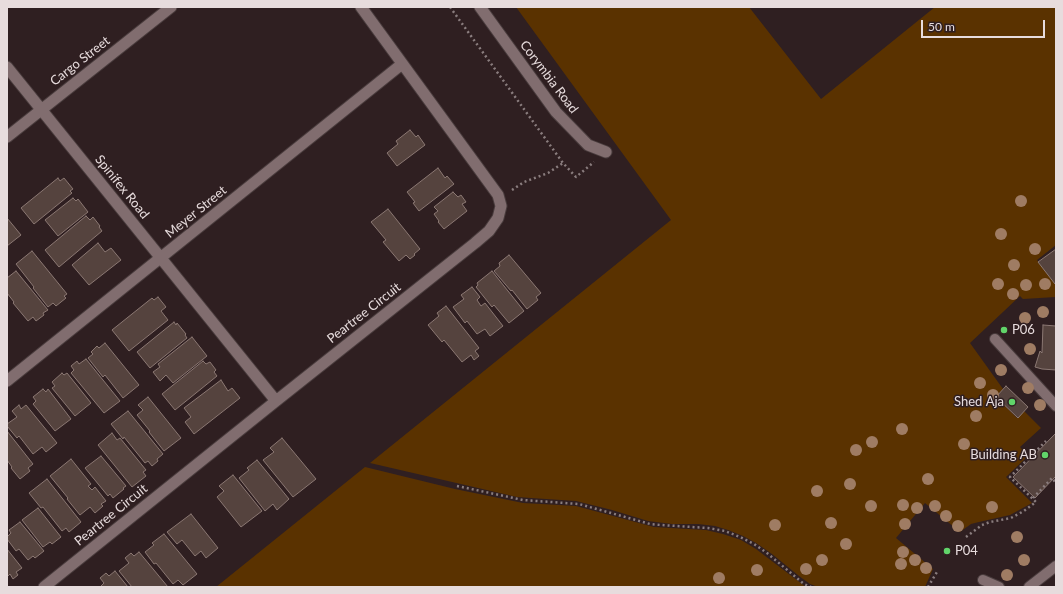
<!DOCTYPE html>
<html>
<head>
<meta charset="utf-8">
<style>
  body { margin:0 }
  #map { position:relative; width:1063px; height:594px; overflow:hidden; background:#2f1f21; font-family:Lato,sans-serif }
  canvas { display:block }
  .frame { position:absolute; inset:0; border:8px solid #e7dcdd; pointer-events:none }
  .scale { position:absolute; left:921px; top:20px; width:124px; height:18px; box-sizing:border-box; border:2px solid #e7dcdd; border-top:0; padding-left:5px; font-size:12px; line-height:14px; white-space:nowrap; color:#e7dcdd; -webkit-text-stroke:3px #2f1f21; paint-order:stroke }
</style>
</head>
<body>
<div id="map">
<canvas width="1063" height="594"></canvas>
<div class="frame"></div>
<div class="scale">50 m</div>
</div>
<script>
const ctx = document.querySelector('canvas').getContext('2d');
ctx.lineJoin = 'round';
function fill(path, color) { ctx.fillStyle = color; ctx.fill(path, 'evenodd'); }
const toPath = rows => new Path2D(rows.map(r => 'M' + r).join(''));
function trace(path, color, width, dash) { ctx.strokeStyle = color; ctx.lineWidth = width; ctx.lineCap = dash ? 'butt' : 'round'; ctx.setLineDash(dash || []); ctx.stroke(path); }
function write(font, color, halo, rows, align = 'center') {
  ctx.font = font + ' Lato,sans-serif'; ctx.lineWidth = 3; ctx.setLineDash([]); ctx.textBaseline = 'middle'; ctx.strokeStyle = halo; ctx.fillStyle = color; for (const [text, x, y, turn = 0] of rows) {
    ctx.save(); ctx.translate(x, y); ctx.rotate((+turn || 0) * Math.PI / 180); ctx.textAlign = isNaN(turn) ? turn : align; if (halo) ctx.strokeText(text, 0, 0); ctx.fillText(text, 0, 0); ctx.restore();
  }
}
const green = toPath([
  [516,7,749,7,821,99,935,7,1056,7,1056,245,1037,260,1055,283,1056,283,1056,297,1023,299,1020,296,970,343,1003,389,996,397,1017,418,1024,411,1041,428,1020,447,1028,456,1006,477,1032,503,1010,515,979,522,971,524,960,532,925,503,896,538,933,569,925,587,818,587,810,584,799,576,772,554,756,543,743,536,728,530,715,526,698,524,672,524,648,521,612,510,576,501,531,498,517,497,370,463,671,220],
  [365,467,455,489,523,503,559,505,576,506,654,527,706,530,723,534,741,540,756,549,806,587,216,587]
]);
const building = toPath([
  [410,130,416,137,418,135,425,145,397,166,387,153,398,144,396,141,410,130],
  [438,168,445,178,447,176,454,184,419,211,413,203,415,202,407,192,438,168],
  [58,178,60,181,64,178,73,189,70,191,72,193,34,224,21,208,58,178],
  [453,192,458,197,461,195,466,202,462,204,467,211,444,229,438,222,439,221,434,214,438,211,434,207,453,192],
  [73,198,76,201,78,199,88,212,58,236,45,220,73,198],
  [388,209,420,249,414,254,415,255,410,259,406,255,399,261,383,242,386,240,371,222,388,209],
  [86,216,90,220,93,217,100,226,99,227,102,231,59,267,45,250,86,216],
  [7,218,21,235,7,246,7,218],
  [98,243,105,252,111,248,121,260,89,285,72,265,98,243],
  [1056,249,1056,283,1055,284,1038,262,1056,249],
  [32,251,67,294,64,296,66,298,56,306,53,303,48,307,33,288,34,287,16,264,32,251],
  [509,255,541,293,536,297,538,300,527,309,512,290,511,291,494,271,500,266,499,263,509,255],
  [16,271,48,310,43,313,44,315,36,321,33,317,28,321,13,303,14,302,7,293,7,278,16,271],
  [492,271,524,311,509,323,494,305,492,307,476,287,478,285,477,283,492,271],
  [472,287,480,297,477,300,481,306,485,303,503,326,490,336,485,329,477,334,467,321,465,323,453,307,464,299,461,295,472,287],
  [158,297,166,307,161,311,168,320,129,351,112,330,152,298,154,300,158,297],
  [446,306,479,348,475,351,479,356,474,360,471,355,462,362,444,340,442,342,428,325,439,316,437,313,446,306],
  [174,322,176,325,177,323,186,334,185,335,187,338,150,368,137,352,174,322],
  [1043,325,1056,326,1056,370,1042,369,1035,367,1040,351,1042,353,1043,325],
  [192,337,207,356,173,383,166,375,160,381,153,372,160,367,158,364,192,337],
  [105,343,139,385,123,398,105,375,103,377,88,358,93,354,91,352,97,346,99,348,105,343],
  [86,359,120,401,104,413,71,373,74,370,71,366,77,361,79,364,86,359],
  [203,361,206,364,210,362,216,370,214,372,217,376,175,410,162,394,203,361],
  [62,373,64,375,67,373,91,403,75,416,52,388,55,386,52,382,62,373],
  [221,380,228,391,232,388,240,398,194,434,185,422,191,417,184,408,221,380],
  [1006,386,1028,407,1018,418,996,397,1006,386],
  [43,389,46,392,48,389,71,419,55,431,33,404,36,401,33,397,43,389],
  [148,397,181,438,164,451,149,432,150,431,137,415,143,410,138,405,148,397],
  [19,405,21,409,26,405,57,443,46,452,42,447,33,454,19,436,17,438,7,426,7,424,17,417,12,411,19,405],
  [128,411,163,454,157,459,158,461,152,466,148,461,145,463,124,437,123,439,111,424,128,411],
  [7,431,33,464,28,468,30,471,20,479,11,468,12,467,7,460,7,431],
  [112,433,117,440,120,438,146,470,143,472,146,476,132,487,98,445,112,433],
  [1056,433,1056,476,1035,498,1013,477,1056,433],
  [282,438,316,479,293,497,263,460,274,452,270,448,282,438],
  [101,456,126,486,123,488,124,489,113,498,110,494,108,496,85,468,101,456],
  [71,459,91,484,88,486,92,490,95,487,106,501,101,504,103,506,95,513,90,507,80,515,67,499,68,498,50,476,71,459],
  [257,460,289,499,277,510,273,504,265,511,239,478,249,470,247,468,257,460],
  [233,475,262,511,241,527,217,497,224,491,219,486,233,475],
  [47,479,81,522,69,532,66,528,62,531,43,507,41,508,29,493,47,479],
  [38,508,61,537,52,544,50,542,43,547,22,520,38,508],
  [191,514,218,548,206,558,201,551,195,556,182,540,177,544,167,532,191,514],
  [20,522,44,551,35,558,33,556,28,560,19,549,16,551,7,539,7,537,11,533,9,530,20,522],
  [164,534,197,574,183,585,178,580,173,584,156,563,154,564,145,552,154,545,152,543,164,534],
  [7,549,22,568,16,572,18,575,13,579,10,574,7,577,7,549],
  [139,552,168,587,132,587,119,571,129,563,125,558,131,553,134,556,139,552],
  [115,571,128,587,100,587,104,583,100,578,106,573,109,576,115,571]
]);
const path = toPath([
  [450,7,563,163,576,177,594,162],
  [512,190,524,182,548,173,563,163],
  [457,486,523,500,579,504,650,524,661,525,708,528,725,531,740,537,754,544,767,553,804,584,811,587],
  [1033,498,1052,478,1056,483],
  [966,537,982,525,990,522,1011,518,1024,511,1036,502,1010,477,1046,441],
  [928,587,937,572]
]);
const service = toPath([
  [995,339,1056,406],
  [983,580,999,587],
  [1029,587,1056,566]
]);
const minor = toPath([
  [480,7,556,112,588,145,606,152],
  [7,67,276,401],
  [7,137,171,7],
  [7,381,402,64],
  [44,587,276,401,475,243,489,231,498,218,501,206,498,195,361,7]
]);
const trees = [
  [1021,201],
  [1001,234],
  [1035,249],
  [1014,265],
  [998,284],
  [1045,284],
  [1026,285],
  [1013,294],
  [1043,312],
  [1025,318],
  [1030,349],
  [1001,370],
  [980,383],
  [1028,388],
  [993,395],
  [1040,405],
  [976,416],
  [902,429],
  [872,442],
  [964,444],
  [856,450],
  [928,479],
  [850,484],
  [817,491],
  [903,505],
  [871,506],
  [935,506],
  [992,507],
  [917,508],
  [946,516],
  [831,523],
  [905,524],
  [775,525],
  [958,526],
  [1017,537],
  [846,544],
  [903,552],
  [822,560],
  [915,560],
  [1024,560],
  [901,564],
  [926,568],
  [806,569],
  [757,570],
  [1007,575],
  [719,578]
];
const markers = [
  [1004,330,4,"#61d46a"],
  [1012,402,4,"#61d46a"],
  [1045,455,4,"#61d46a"],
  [947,551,4,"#61d46a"]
];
const streetNames = [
  ["Cargo Street",80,61,-38],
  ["Corymbia Road",549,77,53],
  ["Spinifex Road",122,187,51],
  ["Meyer Street",196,212,-39],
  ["Peartree Circuit",364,313,-38],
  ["Peartree Circuit",111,515,-39]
];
const poiNames = [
  ["P06",1012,330],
  ["Shed Aja",1004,402,"right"],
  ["Building AB",1037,455,"right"],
  ["P04",955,551]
];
fill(green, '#5a3200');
fill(building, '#55433e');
trace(building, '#8b7873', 1);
trace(service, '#493c3d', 12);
trace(minor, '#493c3d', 13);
trace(path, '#8a7d7e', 2.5, [2, 3]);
trace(service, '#816d6f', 10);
trace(minor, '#816d6f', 11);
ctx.fillStyle = '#9f7c63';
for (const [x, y] of trees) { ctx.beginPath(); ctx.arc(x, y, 6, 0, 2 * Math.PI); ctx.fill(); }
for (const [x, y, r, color] of markers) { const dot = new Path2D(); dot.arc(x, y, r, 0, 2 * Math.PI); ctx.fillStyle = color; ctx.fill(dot); trace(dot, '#2f1f21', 1.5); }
write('13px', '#e7dcdd', '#2f1f21', streetNames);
write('13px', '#e7dcdd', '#2f1f21', poiNames, 'left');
</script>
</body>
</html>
